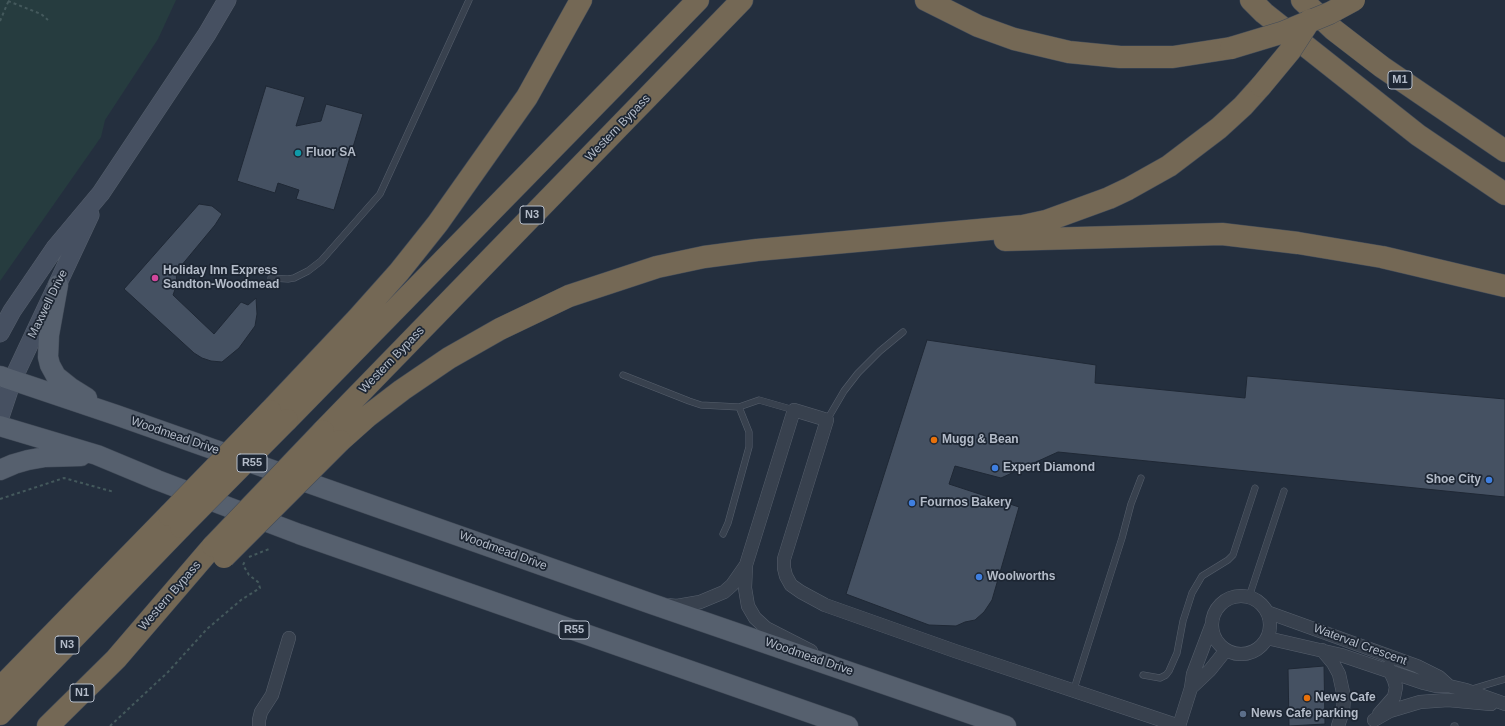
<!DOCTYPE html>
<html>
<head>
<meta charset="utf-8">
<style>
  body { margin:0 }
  canvas { display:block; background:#242f3e }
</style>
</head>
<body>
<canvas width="1505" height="726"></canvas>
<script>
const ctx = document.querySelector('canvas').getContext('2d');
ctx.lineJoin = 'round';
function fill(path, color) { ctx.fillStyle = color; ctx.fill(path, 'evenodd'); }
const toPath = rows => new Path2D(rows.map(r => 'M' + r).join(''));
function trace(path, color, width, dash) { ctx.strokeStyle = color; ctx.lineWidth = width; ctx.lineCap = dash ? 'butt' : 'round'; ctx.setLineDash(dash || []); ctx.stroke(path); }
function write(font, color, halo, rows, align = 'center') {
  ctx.font = font + ' Arial,sans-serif'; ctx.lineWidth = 3.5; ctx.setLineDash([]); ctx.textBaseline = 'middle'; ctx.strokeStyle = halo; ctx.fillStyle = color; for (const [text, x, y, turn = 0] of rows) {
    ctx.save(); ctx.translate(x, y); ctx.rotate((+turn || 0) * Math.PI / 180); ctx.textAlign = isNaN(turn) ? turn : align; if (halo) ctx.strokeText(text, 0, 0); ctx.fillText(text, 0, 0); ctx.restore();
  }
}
const green = toPath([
  [0,0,176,0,158,39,105,120,101,137,0,281]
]);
const building = toPath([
  [266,86,305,97,296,126,321,121,326,104,363,114,334,210,296,199,299,190,278,183,275,193,237,181,266,86],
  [199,204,212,206,222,214,215,225,176,272,177,284,173,295,214,334,241,302,248,305,256,298,257,314,255,326,239,348,222,362,211,361,202,358,194,353,124,289,199,204],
  [927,340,1096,365,1095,383,1245,398,1247,376,1505,399,1505,497,1058,452,1001,478,955,466,949,484,1019,507,992,600,984,612,975,620,965,622,956,626,929,625,846,594,927,340],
  [1324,666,1325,724,1289,726,1288,669,1324,666]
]);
const path = toPath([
  [8,1,41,14,48,20],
  [0,21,9,0],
  [0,499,64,478,114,492],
  [249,557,269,549],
  [110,726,168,672,207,629,241,600,260,588,258,582,249,575,243,565,245,561]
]);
const service = toPath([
  [271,278,288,279,294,278,308,271,321,261,380,194,469,0],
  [623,375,689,401,701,405,739,407,759,400,794,410],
  [827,420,844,391,858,373,880,351,903,332],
  [723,534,728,523,749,447,749,432,739,407],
  [1249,597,1284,491],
  [1143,675,1160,678,1166,675,1169,671,1177,653,1183,621,1192,593,1202,576,1228,560,1233,555,1255,488],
  [1472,689,1505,679],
  [1073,692,1122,538,1131,504,1141,478],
  [1454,726,1455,726]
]);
const minor = toPath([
  '1212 625a29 29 0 1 1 58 0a29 29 0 1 1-58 0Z',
  [667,605,677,606,700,602,724,592,732,585,746,565],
  [1267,612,1417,666,1439,677,1449,686],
  [1267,638,1341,655,1424,683,1436,686,1449,686,1466,690,1505,704],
  [1322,650,1333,663,1339,674,1344,697,1343,711,1338,726],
  [811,651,766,628,755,618,748,606,745,588,746,565,794,410,827,420,784,559,784,568,786,576,791,585,801,592,825,605,955,651,1179,726,1191,688,1193,674,1212,624],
  [1191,688,1210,670,1226,650],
  [1379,714,1394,697,1396,687,1394,680,1388,667],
  [1374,720,1390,711,1420,702,1448,700,1491,704],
  [259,726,259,720,261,712,272,695,289,638]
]);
const secondary = toPath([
  [0,333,12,311,55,248,101,193,207,34,227,0],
  [0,417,12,381,90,215]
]);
const primary = toPath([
  [58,285,49,335,48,357,50,365,56,376,71,388,87,398],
  [0,376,116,415,652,604,1006,726],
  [0,426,97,455,157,480,299,534,848,726],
  [0,470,14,464,28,460,45,457,81,456]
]);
const motorway = toPath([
  [926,0,978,26,1014,39,1069,52,1120,57,1173,57,1231,48],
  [1251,0,1264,13,1418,135,1505,194],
  [1302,0,1334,30,1382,67,1505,151],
  [1005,240,1222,234,1298,243,1382,257,1505,286],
  [270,411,357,319,399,272,438,223,527,97,581,0],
  [287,420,698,0],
  [323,431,742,0],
  [340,441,368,416,402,390,449,358,500,329,569,296,657,267,704,257,757,250,1023,226,1046,221,1109,198,1128,189,1169,166,1219,128,1243,106,1261,86],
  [0,688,169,515],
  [0,714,181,527],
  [48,726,116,659,213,546]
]);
const motorwayBridge = toPath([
  [1231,48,1284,32,1330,13,1354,0],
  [1261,86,1290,51,1310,20],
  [169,515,270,411],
  [181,527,287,420],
  [213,546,323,431],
  [224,557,340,441]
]);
const markers = [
  [298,153,4,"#0f9aa8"],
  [155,278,4,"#d1479c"],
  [934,440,4,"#e8710a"],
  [995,468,4,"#3f7fe0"],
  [1489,480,4,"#3f7fe0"],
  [912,503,4,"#3f7fe0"],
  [979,577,4,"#3f7fe0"],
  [1307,698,4,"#e8710a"],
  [1243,714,4,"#5c6f8a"]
];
const shields = [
  [1400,80,24],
  [532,215,24],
  [252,463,30],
  [574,630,30],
  [67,645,24],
  [82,693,24]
];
const shieldNames = [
  ["M1",1400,80],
  ["N3",532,215],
  ["R55",252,463],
  ["R55",574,630],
  ["N3",67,645],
  ["N1",82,693]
];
const streetNames = [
  ["Western Bypass",618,128,-46],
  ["Maxwell Drive",48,304,-64],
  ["Western Bypass",392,360,-46],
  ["Woodmead Drive",175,436,19],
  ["Woodmead Drive",503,551,20],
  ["Western Bypass",170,596,-49],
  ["Waterval Crescent",1360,645,20],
  ["Woodmead Drive",809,657,19]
];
const poiNames = [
  ["Fluor SA",306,153],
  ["Holiday Inn Express",163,271],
  ["Sandton-Woodmead",163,285],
  ["Mugg & Bean",942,440],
  ["Expert Diamond",1003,468],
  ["Shoe City",1481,480,"right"],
  ["Fournos Bakery",920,503],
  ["Woolworths",987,577],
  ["News Cafe",1315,698],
  ["News Cafe parking",1251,714]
];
fill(green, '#263c3f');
fill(building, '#455162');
trace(building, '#1f2835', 1);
trace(service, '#565f6c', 7);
trace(minor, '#565f6c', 14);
trace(secondary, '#565f6c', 19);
trace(primary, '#414a57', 21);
trace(motorway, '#434c59', 23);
trace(path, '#44595c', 2, [3, 3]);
trace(service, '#38414e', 6);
trace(minor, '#38414e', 13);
trace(secondary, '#465061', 18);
trace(primary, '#56606e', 20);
trace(motorway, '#746855', 22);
trace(motorwayBridge, '#434c59', 23, []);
trace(motorwayBridge, '#746855', 22);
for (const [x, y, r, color] of markers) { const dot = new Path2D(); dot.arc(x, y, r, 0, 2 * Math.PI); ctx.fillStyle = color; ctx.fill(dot); trace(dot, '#1d2633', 1.5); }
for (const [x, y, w] of shields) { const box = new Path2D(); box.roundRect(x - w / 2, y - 9, w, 18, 3); ctx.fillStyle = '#1d2633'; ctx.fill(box); trace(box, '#b4bcc9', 1); }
write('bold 11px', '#b4bcc9', null, shieldNames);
write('12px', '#b4bcc9', '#1d2633', streetNames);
write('bold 12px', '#b4bcc9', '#1d2633', poiNames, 'left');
</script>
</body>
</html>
